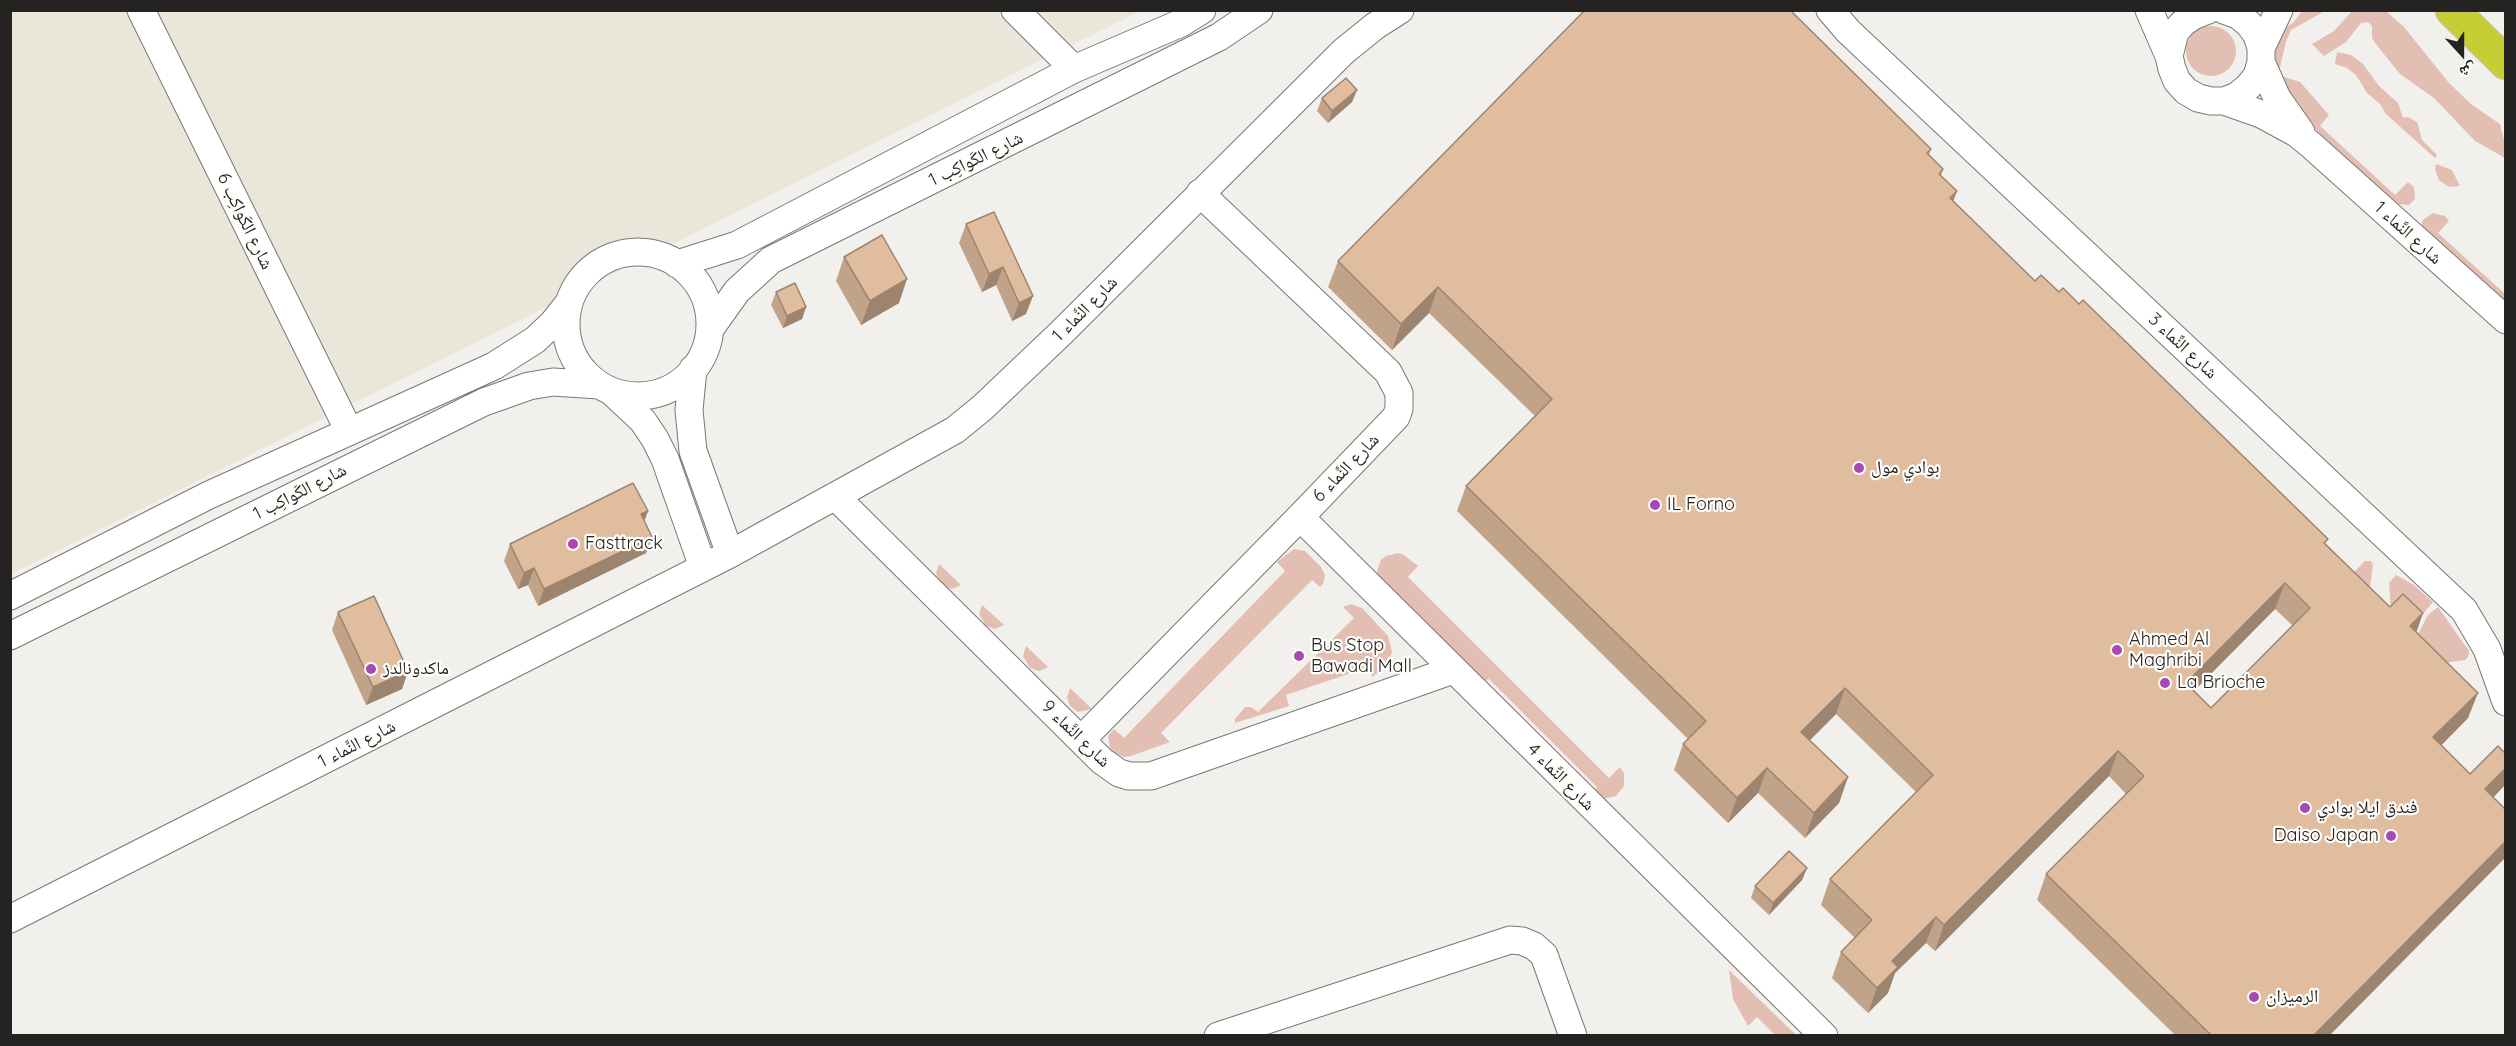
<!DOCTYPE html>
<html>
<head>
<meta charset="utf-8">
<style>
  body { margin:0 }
  #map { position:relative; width:2516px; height:1046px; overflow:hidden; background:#f2f0ec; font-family:Quicksand,"Noto Naskh Arabic",sans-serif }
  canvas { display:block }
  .frame { position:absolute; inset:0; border:12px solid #242321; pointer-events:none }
  .north { position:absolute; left:2432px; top:24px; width:60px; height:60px; -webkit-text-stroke:4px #fffdfa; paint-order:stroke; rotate:159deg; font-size:16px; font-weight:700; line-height:24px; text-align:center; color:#242321 }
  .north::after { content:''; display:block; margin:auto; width:21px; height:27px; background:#242321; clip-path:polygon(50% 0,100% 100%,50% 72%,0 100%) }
</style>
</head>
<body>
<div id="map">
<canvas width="2516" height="1046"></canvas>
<div class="frame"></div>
<div class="north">ش</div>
</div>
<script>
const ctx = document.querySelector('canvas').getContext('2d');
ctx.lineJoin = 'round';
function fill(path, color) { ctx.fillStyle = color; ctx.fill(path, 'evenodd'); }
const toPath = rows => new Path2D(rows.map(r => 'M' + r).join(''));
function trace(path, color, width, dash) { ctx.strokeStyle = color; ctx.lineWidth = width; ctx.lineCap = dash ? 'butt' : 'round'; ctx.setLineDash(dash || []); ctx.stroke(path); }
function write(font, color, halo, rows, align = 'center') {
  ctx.font = font + ' Quicksand,"Noto Naskh Arabic",sans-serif'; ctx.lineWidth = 4.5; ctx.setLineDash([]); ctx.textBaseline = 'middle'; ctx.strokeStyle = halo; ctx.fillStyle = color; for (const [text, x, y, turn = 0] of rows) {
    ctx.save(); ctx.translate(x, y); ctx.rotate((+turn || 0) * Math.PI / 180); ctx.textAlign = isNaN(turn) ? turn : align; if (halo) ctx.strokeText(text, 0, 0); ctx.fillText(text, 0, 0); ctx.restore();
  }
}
const built = toPath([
  [11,11,1140,11,11,574]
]);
const green = toPath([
  [2302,11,2325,11,2291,30,2286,42,2278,75,2300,82,2329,115,2320,126,2395,195,2408,182,2414,187,2415,199,2409,205,2398,204,2317,131,2305,119,2285,91,2278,75,2275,67,2274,48,2280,31,2293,23],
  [2352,11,2386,11,2404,27,2449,83,2471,104,2500,124,2505,144,2505,158,2475,141,2434,98,2400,74,2375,43,2372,38,2372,26,2368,22,2361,23,2346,42,2324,56,2312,44,2334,31],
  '2186 51a25 25 0 1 1 50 0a25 25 0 1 1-50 0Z',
  [2337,52,2351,55,2363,64,2379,86,2398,103,2403,118,2408,117,2417,122,2422,140,2437,155,2435,158,2386,114,2380,104,2367,93,2356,75,2347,68,2335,64],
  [2436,164,2452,170,2460,186,2449,187,2439,180,2435,170],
  [2433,213,2445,216,2449,221,2438,233,2505,294,2505,303,2421,226,2423,220],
  [1294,549,1305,551,1321,567,1325,575,1323,584,1320,587,1312,580,1161,733,1170,742,1131,756,1124,757,1114,753,1110,748,1108,736,1114,729,1124,738,1285,571,1277,562],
  [1398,553,1404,555,1418,566,1408,577,1609,778,1620,767,1624,773,1624,786,1616,796,1603,799,1591,794,1597,787,1489,679,1480,682,1377,578,1377,571,1381,560,1386,556],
  [2365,561,2371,561,2373,565,2369,593,2337,589],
  [939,564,961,585,952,589,943,586,936,574],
  [2396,575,2414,585,2433,602,2417,621,2391,611,2389,583],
  [1351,604,1362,608,1388,636,1392,652,1386,667,1372,677,1369,667,1286,695,1289,706,1235,723,1235,719,1245,707,1251,707,1258,712,1354,618,1343,607],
  [982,605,1004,625,995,629,986,626,979,614],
  [2438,607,2469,651,2468,657,2465,660,2444,663,2416,638,2428,615],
  [1026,646,1048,667,1039,671,1030,668,1023,656],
  [1070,688,1092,709,1078,712,1070,706,1067,697],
  [1729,970,1796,1035,1775,1035,1757,1017,1748,1026,1733,999]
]);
const minor = toPath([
  [141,10,349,431],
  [1015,10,1074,69],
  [1830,10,1848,31,2464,610,2487,649,2506,702],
  [2149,10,2169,56],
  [2208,10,2193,16,2183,23,2175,32,2169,56,2172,69,2177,81,2186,91,2198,98,2211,101,2224,101,2237,96,2248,87,2257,76,2261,62,2261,48,2257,35,2249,24,2238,15,2224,10],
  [2261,48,2279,10],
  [2261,62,2277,98,2301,132],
  [2224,101,2261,114,2296,133,2311,145,2506,320],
  '566 324a72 72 0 1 1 144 0a72 72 0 1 1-144 0Z',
  [677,264,737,245,1074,69,1181,23,1202,10],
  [710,329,737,291,771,260,1219,37,1259,10],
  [693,369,689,410,693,451,730,554],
  [611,391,643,421,655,439,665,459,703,567],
  [835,496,1102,761,1119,773,1129,776,1151,776,1453,670],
  [1300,517,1824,1036],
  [10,596,209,495,494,366,535,340,553,323,568,304],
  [10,636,484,402,529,386,553,382,599,385],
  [1081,740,1300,517,1396,417,1399,409,1399,393,1388,372,1200,193],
  [10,919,730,554,955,430,982,408,1061,333,1344,51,1375,26,1400,10],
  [1218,1036,1510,940,1522,941,1534,946,1544,955,1573,1036]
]);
const highway = toPath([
  [2452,10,2506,63]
]);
const wall = toPath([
  [1357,90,1352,102,1328,123,1317,111,1322,98],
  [1931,149,1929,155,1943,169,1941,176,1957,191,1953,201,2035,281,2326,544,2390,607,2423,613,2416,632,2468,718,2441,745,2470,774,2504,786,2494,797,2330,1035,2175,1035,2037,900,2046,874,2126,794,2109,776,1935,951,1926,943,1895,973,1888,993,1868,1013,1832,978,1841,952,1855,938,1821,905,1830,879,1916,792,1836,714,1810,740,1848,777,1839,803,1805,838,1758,793,1728,823,1674,770,1683,744,1688,739,1457,511,1466,486,1535,416,1429,313,1392,350,1328,287,1338,261],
  [2275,609,2293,626,2211,708,2194,691],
  [994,212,1026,314,1012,321,996,285,982,292,959,243,966,224],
  [844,257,899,303,861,325,836,281],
  [776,292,806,307,802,319,783,328,771,305],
  [648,511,644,520,652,537,646,553,538,606,528,585,518,589,504,561,510,544],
  [338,612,408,671,402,689,366,705,332,630],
  [1807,868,1802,880,1769,915,1751,898,1755,886]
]);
const shadedWall = toPath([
  [1357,90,1352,102,1328,123,1332,111],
  [1957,191,1947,217,1950,198],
  [1003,267,996,285,982,292,989,274],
  [907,279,899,303,861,325,870,301],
  [1438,287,1429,313,1392,350,1401,324],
  [1033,296,1026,314,1012,321,1019,303],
  [806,307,802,319,783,328,787,316],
  [648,511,642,528,641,514],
  [652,537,646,553,538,606,544,589],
  [534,568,528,585,518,589,524,573],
  [2285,583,2275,609,2176,709,2186,683],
  [2423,613,2414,639,2410,626],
  [408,671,402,689,366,705,373,687],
  [1845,688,1836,714,1792,758,1801,732],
  [2478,693,2468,718,2424,763,2433,737],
  [2118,751,2109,776,1935,951,1944,925],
  [1767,768,1758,793,1728,823,1737,798],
  [2505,769,2505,783,2504,786,2476,815,2485,789],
  [1848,777,1839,803,1805,838,1814,813],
  [2505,842,2505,858,2330,1035,2314,1035],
  [1807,868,1802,880,1769,915,1773,903],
  [1936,917,1926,943,1895,973,1888,993,1868,1013,1877,988,1892,961]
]);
const building = toPath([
  [1585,10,1790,10,1931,149,1927,153,1943,169,1939,174,1957,191,1950,198,2035,281,2041,275,2059,292,2063,288,2079,304,2083,300,2328,539,2324,543,2390,607,2403,594,2423,613,2410,626,2478,693,2433,737,2470,774,2498,746,2505,753,2505,769,2485,789,2505,809,2505,842,2314,1035,2211,1035,2046,874,2144,776,2118,751,1944,925,1936,917,1892,961,1898,967,1877,988,1841,952,1872,920,1830,879,1933,775,1845,688,1801,732,1848,777,1814,813,1767,768,1737,798,1683,744,1706,721,1466,486,1552,399,1438,287,1401,324,1338,261,1585,10],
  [2285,583,2310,608,2211,708,2186,683,2285,583],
  [1346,78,1357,90,1332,111,1322,98,1346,78],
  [994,212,1033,296,1019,303,1003,267,989,274,966,224,994,212],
  [882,235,907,279,870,301,844,257,882,235],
  [795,283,806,307,787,316,776,292,795,283],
  [633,483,648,511,641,514,652,537,544,589,534,568,524,573,510,544,633,483],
  [374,596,408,671,373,687,338,612,374,596],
  [1789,851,1807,868,1773,903,1755,886,1789,851]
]);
const markers = [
  [1859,468,6,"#a848b0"],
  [1655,505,6,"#a848b0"],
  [573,544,6,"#a848b0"],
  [2117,650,6,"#a848b0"],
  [1299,656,6,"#a848b0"],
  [371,669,6,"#a848b0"],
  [2165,683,6,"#a848b0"],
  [2305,808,6,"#a848b0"],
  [2391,836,6,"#a848b0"],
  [2254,997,6,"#a848b0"]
];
const streetNames = [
  ["شارع الكَواكِب 1",976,159,-26],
  ["شارع الكَواكِب 6",245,221,64],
  ["شارع النَّماء 1",2408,233,42],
  ["شارع النَّماء 1",1085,309,-45],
  ["شارع النَّماء 3",2183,346,43],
  ["شارع النَّماء 6",1346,468,-46],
  ["شارع الكَواكِب 1",300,492,-27],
  ["شارع النَّماء 9",1076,734,44],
  ["شارع النَّماء 1",357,744,-27],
  ["شارع النَّماء 4",1561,777,45]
];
const poiNames = [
  ["بوادي مول",1871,468],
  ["IL Forno",1667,505],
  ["Fasttrack",585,544],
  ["Ahmed Al",2129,640],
  ["Maghribi",2129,661],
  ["Bus Stop",1311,646],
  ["Bawadi Mall",1311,667],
  ["ماكدونالدز",383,669],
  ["La Brioche",2177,683],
  ["فندق ايلا بوادي",2317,808],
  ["Daiso Japan",2379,836,"right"],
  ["الرميزان",2266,997]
];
fill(built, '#eae6da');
fill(green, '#e2beb3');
trace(minor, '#7a7874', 29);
trace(highway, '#cacaca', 35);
trace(minor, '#fff', 27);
trace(highway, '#c6cd35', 33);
fill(wall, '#c1a389');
fill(shadedWall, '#9d846f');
fill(building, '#e0bd9f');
trace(building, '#9d846f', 1.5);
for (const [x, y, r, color] of markers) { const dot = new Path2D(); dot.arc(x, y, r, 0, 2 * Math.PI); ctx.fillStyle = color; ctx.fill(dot); trace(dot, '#fffdfa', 2); }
write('18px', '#242321', '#fffdfa', streetNames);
write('18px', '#242321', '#fffdfa', poiNames, 'left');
</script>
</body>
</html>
